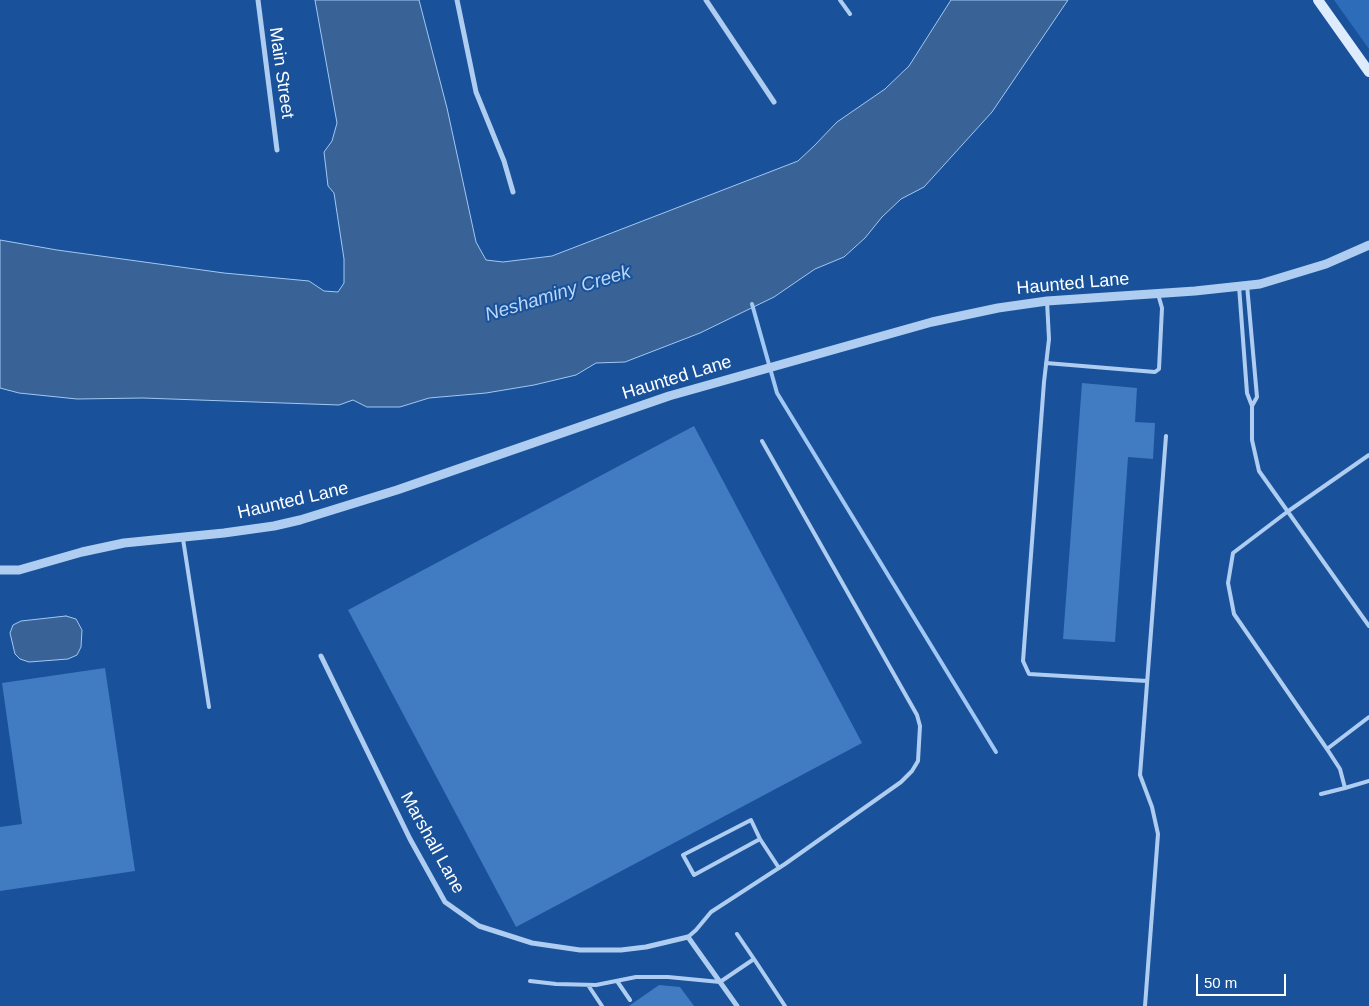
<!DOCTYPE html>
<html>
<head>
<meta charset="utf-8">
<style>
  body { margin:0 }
  #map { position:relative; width:1369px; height:1006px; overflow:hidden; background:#19529a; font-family:Arial,sans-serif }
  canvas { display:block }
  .scale { position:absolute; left:1196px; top:974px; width:90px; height:22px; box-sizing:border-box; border:2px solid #fff; border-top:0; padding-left:6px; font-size:15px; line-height:18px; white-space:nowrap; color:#fff; -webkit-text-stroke:4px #19529a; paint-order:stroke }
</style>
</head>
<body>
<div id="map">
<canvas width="1369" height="1006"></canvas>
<div class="scale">50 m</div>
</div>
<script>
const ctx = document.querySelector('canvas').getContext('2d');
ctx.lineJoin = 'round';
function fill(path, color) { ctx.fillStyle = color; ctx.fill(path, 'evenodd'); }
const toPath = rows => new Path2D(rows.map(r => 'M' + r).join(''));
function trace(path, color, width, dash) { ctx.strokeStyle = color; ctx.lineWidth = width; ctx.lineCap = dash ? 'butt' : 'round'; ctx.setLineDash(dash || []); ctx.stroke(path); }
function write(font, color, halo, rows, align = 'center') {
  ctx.font = font + ' Arial,sans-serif'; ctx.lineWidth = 4; ctx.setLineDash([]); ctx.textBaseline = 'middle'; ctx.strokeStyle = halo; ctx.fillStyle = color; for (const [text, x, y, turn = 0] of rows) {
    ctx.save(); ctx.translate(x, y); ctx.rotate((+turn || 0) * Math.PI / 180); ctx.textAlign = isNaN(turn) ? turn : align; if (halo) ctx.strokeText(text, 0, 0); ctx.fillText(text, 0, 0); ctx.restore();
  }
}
const green = toPath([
  [1334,0,1369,0,1369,49]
]);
const water = toPath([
  [315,0,419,0,447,108,476,242,486,260,503,262,552,256,798,161,814,146,837,122,885,89,909,66,951,0,1068,0,992,112,924,187,901,199,882,217,865,238,844,257,815,269,774,297,700,333,625,362,596,363,576,375,534,385,486,393,429,398,400,407,367,407,353,400,339,405,143,398,77,399,19,393,0,388,0,240,57,250,224,273,309,281,324,291,338,292,344,283,344,259,334,193,328,186,324,152,332,141,337,123,315,0],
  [66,616,76,619,82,630,81,647,77,655,68,659,29,662,20,659,15,654,10,633,13,625,21,621,66,616]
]);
const stream = toPath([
  [752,304,777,393,996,752]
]);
const building = toPath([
  [1082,383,1137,388,1135,422,1155,423,1153,459,1128,457,1115,642,1063,639],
  [694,426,862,743,516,927,348,610],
  [105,668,135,871,0,891,0,827,22,824,2,683],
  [659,985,680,987,694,1006,629,1006]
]);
const service = toPath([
  [840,0,850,14],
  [1247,285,1257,397,1252,406],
  [1239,286,1247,393,1252,406,1252,440,1259,471,1369,626],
  [1047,301,1049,339,1044,382,1023,661,1029,674,1147,681],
  [1046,363,1155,372,1159,369,1162,308,1158,294],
  [1369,455,1287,512,1233,553,1228,583,1234,614,1327,749,1369,717],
  [183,539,209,707],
  [1345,788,1369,781],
  [1321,794,1345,788,1340,769,1327,749],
  [760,839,751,820,683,855,694,875,760,839,779,868],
  [688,937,696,930,711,912,785,864,901,782,912,771,918,761,920,726,917,715,762,441],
  [754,959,785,1006],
  [530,981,556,984,596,985,636,977,668,977,720,982,754,959,737,934],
  [617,981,630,1000],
  [588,985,602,1006],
  [1145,1006,1158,834,1152,807,1140,775,1166,436]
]);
const minor = toPath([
  [258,0,277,150],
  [457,0,476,92,504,161,513,192],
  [706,0,774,102],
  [321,656,410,839,445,902,479,926,532,943,580,950,621,950,646,947,688,937,737,1006]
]);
const tertiary = toPath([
  [0,570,19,570,82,552,124,543,224,533,274,526,300,520,397,490,669,396,932,322,998,308,1047,301,1195,291,1260,284,1326,264,1369,245]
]);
const secondary = toPath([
  [1318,0,1369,72]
]);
const streetNames = [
  ["Main Street",281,73,82],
  ["Haunted Lane",1073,284,-5],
  ["Haunted Lane",677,378,-17],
  ["Haunted Lane",293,501,-13],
  ["Marshall Lane",432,843,61]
];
const waterNames = [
  ["Neshaminy Creek",558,294,-17]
];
fill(green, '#2c6cb8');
fill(water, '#396297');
trace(water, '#a1c8f4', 1);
trace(stream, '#a1c8f4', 4);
fill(building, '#417bc1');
trace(service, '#aecdf1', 4);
trace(minor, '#aecdf1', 5);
trace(tertiary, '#aecdf1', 9);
trace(secondary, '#ddebfc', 10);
write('18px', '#fff', '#19529a', streetNames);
write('italic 19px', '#bbd7f8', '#19529a', waterNames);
</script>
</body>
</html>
